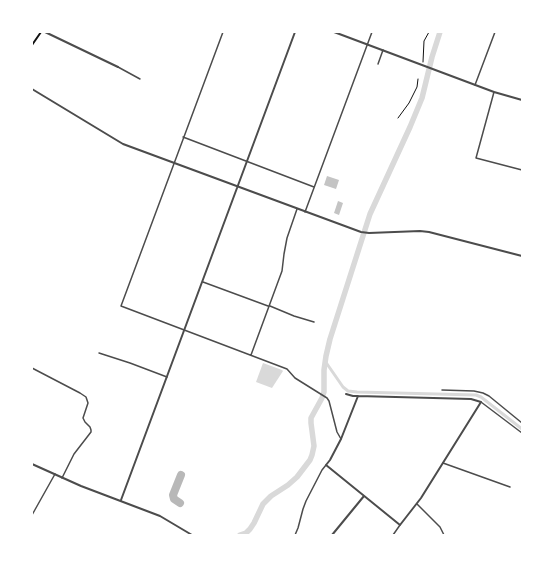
<!DOCTYPE html>
<html>
<head>
<meta charset="utf-8">
<style>
  body { margin:0 }
  #map { position:relative; width:554px; height:567px; overflow:hidden; background:#fff; font-family:Figtree,sans-serif }
  canvas { display:block }
  .frame { position:absolute; inset:0; border:33px solid #fff; pointer-events:none }
</style>
</head>
<body>
<div id="map">
<canvas width="554" height="567"></canvas>
<div class="frame"></div>
</div>
<script>
const ctx = document.querySelector('canvas').getContext('2d');
ctx.lineJoin = 'round';
function fill(path, color) { ctx.fillStyle = color; ctx.fill(path, 'evenodd'); }
const toPath = rows => new Path2D(rows.map(r => 'M' + r).join(''));
function trace(path, color, width, dash) { ctx.strokeStyle = color; ctx.lineWidth = width; ctx.lineCap = dash ? 'butt' : 'round'; ctx.setLineDash(dash || []); ctx.stroke(path); }
const water = toPath([
  [263,363,282,370,283,371,272,388,256,382]
]);
const canal = toPath([
  [325,361,343,387,348,391,357,392,476,395,481,397,522,429]
]);
const river = toPath([
  [240,535,246,533,250,529,254,523,263,504,271,496,288,485,297,477,310,460,312,455,314,446,311,423,311,418,322,398,324,392,324,370,326,356,330,339,370,214,410,127,422,98,432,57,440,32]
]);
const taxiway = toPath([
  [180,503,174,499,173,495,181,475]
]);
const building = toPath([
  [327,176,339,180,336,189,324,185],
  [338,201,343,203,339,215,334,213]
]);
const path = toPath([
  [423,62,424,41,429,32],
  [398,118,409,103,417,87,418,79]
]);
const minor = toPath([
  [223,32,121,306,287,369,295,378,327,398,329,401,337,432,341,439],
  [378,64,383,50],
  [118,67,140,79],
  [475,85,495,32],
  [494,92,476,158,522,170],
  [183,137,314,187],
  [305,212,372,32],
  [203,282,268,306,270,306,294,316,314,322],
  [99,353,130,363,167,377],
  [251,355,282,271,284,254,287,238,297,209],
  [32,368,80,393,86,397,88,403,83,418,85,422,90,427,91,430,91,432,74,454,62,478],
  [442,390,474,391,483,393,489,396,522,423],
  [481,402,522,433],
  [443,463,510,487],
  [417,504,440,527,444,535],
  [32,515,55,474],
  [295,535,298,528,303,509,306,501,322,470,326,465],
  [393,535,400,525]
]);
const tertiary = toPath([
  [45,32,118,67],
  [334,32,494,92,522,100],
  [32,89,123,144,361,232,369,233,420,231,429,232,522,256],
  [346,394,353,396,358,396],
  [358,396,471,399,481,402,421,498,400,525,326,465,330,460,341,439,358,396],
  [32,464,81,486,160,516,192,535],
  [121,500,295,32],
  [332,535,364,496]
]);
const secondary = toPath([
  [32,45,41,32]
]);
fill(water, '#d9d9d9');
trace(canal, '#d9d9d9', 3);
trace(river, '#d9d9d9', 5.5);
trace(taxiway, '#b8b8b8', 8);
fill(building, '#c4c4c4');
trace(path, '#111', 1);
trace(minor, '#4c4c4c', 1.5);
trace(tertiary, '#4c4c4c', 2);
trace(secondary, '#111', 2);
</script>
</body>
</html>
